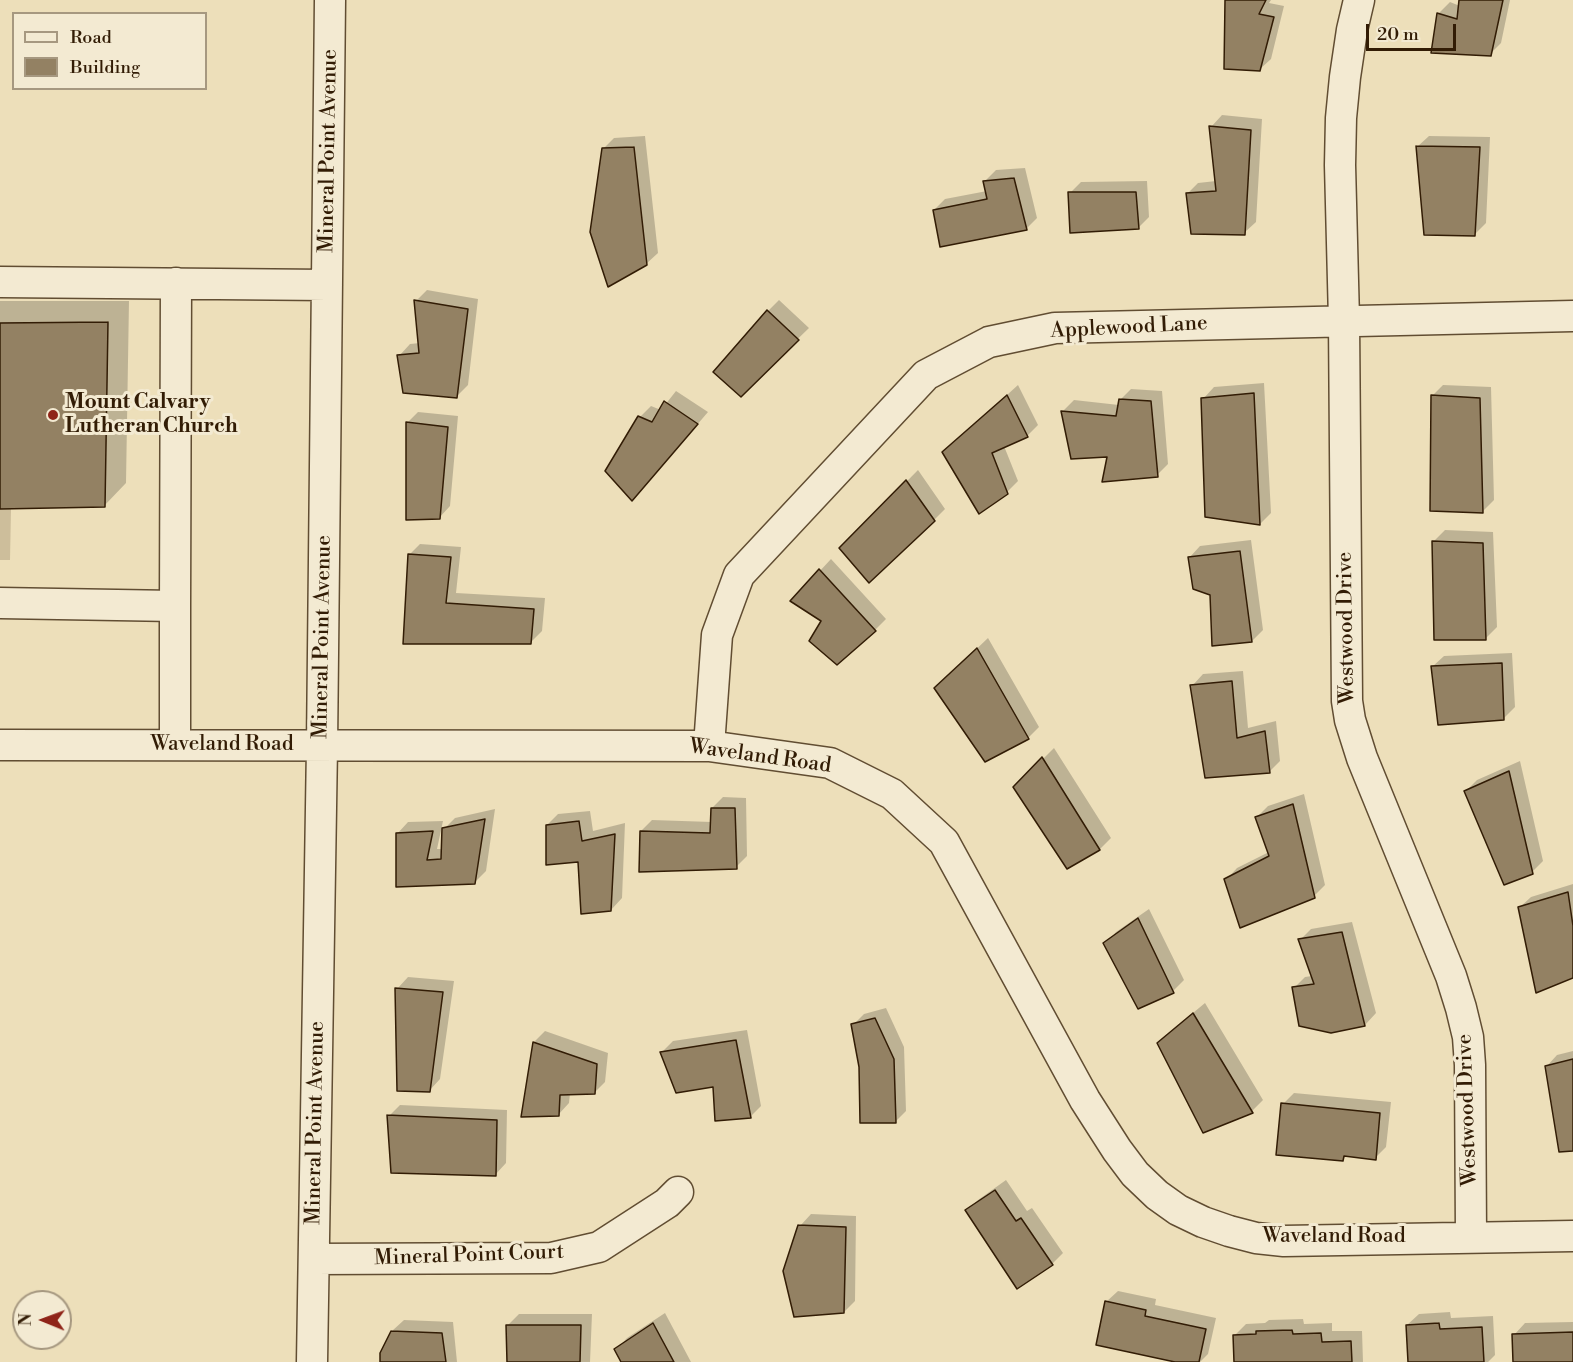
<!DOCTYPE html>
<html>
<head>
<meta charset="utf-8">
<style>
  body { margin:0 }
  #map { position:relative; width:1573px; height:1362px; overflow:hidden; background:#eddfba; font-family:"Libre Bodoni",serif }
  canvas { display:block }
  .legend { position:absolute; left:12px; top:12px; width:195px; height:78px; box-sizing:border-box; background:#f3ead2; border:2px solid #a69880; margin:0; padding:8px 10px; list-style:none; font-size:18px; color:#321c05 }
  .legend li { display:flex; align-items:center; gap:12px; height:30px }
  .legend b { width:30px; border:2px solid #a69880 }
  .north { position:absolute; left:12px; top:1290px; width:60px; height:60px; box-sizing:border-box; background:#f3ead2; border:2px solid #a69880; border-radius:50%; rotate:271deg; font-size:16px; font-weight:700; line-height:24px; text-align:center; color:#321c05 }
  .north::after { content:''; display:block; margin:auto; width:21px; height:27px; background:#8f2418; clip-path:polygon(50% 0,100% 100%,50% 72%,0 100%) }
  .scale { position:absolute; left:1366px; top:24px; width:90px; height:27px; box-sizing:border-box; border:3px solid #321c05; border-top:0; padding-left:8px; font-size:18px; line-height:21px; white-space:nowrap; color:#321c05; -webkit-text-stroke:4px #f3ead2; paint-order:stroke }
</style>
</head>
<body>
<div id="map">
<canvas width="1573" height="1362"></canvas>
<ul class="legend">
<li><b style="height:8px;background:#f3ead2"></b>Road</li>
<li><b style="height:16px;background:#938163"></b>Building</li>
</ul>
<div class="north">N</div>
<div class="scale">20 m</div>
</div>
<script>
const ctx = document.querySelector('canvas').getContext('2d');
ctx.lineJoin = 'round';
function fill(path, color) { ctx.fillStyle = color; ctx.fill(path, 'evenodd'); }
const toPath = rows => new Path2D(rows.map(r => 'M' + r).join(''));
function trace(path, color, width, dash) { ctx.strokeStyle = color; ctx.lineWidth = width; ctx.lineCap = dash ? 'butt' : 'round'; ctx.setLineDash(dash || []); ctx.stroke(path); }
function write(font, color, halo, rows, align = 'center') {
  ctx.font = font + ' "Libre Bodoni",serif'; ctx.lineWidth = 6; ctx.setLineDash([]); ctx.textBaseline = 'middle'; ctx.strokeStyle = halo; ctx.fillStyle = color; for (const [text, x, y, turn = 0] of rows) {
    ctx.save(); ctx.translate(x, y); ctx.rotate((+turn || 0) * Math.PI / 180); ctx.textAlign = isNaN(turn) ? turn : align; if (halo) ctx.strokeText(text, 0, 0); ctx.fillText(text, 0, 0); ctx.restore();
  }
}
const green = toPath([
  [0,509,11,509,10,560,0,560]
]);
const shadow = toPath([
  [1226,0,1271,0,1269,3,1284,6,1271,59,1259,70],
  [1460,0,1510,0,1501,43,1490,54,1432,52,1439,13,1450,2,1460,6],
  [1222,115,1262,119,1256,222,1244,233,1187,194,1198,183,1216,181,1211,127],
  [645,136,658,253,646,264,603,149,614,138],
  [1429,136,1490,137,1486,223,1475,234,1417,147],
  [1025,168,1037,218,1026,229,934,210,945,199,987,191,985,181,996,170],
  [1147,181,1149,217,1138,228,1070,193,1081,182],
  [427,290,478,299,468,385,457,396,399,356,410,344,420,343,416,301],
  [779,300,809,328,740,395,768,311],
  [0,301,129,301,126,483,104,506,0,507],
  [1264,383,1271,513,1260,524,1203,399,1214,387],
  [1018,385,1038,425,1027,436,1004,446,1018,481,1007,492,956,441],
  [1443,385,1491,387,1494,500,1483,511,1432,396],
  [1131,389,1162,391,1168,464,1157,475,1109,455,1072,457,1063,411,1074,400,1119,405,1120,400],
  [676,391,708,412,643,488,640,417,651,406,661,410],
  [418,412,458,416,450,506,439,518,407,423],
  [918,470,945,509,934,520,841,548],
  [1445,530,1493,532,1497,627,1486,638,1434,541],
  [1251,540,1263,630,1252,641,1211,594,1189,558,1200,546],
  [420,544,461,547,456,593,545,598,542,631,531,642,405,643,409,555],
  [831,559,886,619,875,630,823,621,792,601],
  [988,638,1039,727,1028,738,947,677],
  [1512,653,1515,707,1503,719,1432,667,1444,656],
  [1243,671,1248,728,1276,721,1280,761,1269,772,1206,777,1192,686,1203,674],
  [1054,748,1111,838,1100,849,1067,867,1015,787],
  [1520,761,1543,861,1532,872,1466,791,1477,780],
  [1304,794,1325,885,1314,896,1226,880,1237,868,1269,852,1257,817,1268,806],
  [723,797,746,798,747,856,736,867,641,831,652,820,712,822,712,808],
  [495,809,486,871,475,882,397,885,397,834,408,822,443,821,437,849,443,849,444,829,455,818],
  [590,811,593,831,625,823,622,898,611,910,579,861,547,825,558,814],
  [1573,884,1573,976,1519,908,1531,897],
  [1149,909,1184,980,1173,991,1138,1007,1105,944,1116,932],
  [1352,922,1376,1013,1365,1025,1331,1032,1294,988,1305,977,1312,976,1300,940,1311,929],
  [408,977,454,981,440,1079,429,1091,397,989],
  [1205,1003,1263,1100,1252,1111,1170,1032],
  [886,1008,904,1047,906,1111,895,1122,861,1066,853,1025,864,1014],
  [747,1030,761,1106,750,1117,714,1085,662,1052,673,1041],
  [545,1031,608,1053,605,1082,594,1093,570,1093,569,1103,558,1115,534,1042],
  [1573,1051,1573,1150,1546,1067,1557,1055],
  [1294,1093,1391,1102,1386,1147,1375,1158,1347,1155,1342,1160,1283,1104],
  [400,1105,507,1110,506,1163,495,1175,389,1116],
  [1006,1180,1027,1211,1032,1208,1063,1253,1052,1264,967,1211,978,1200],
  [811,1214,856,1216,855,1301,844,1312,800,1226],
  [1118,1291,1156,1299,1155,1305,1216,1318,1208,1354,1200,1362,1182,1362,1106,1302],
  [1450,1312,1451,1318,1493,1316,1495,1355,1488,1362,1409,1362,1407,1325,1419,1314],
  [665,1313,691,1362,622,1362,616,1350,627,1338],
  [519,1314,592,1314,590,1362,509,1362,508,1325],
  [1303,1319,1304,1324,1332,1323,1332,1331,1362,1331,1363,1362,1235,1362,1235,1335,1246,1324,1265,1323,1269,1320],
  [404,1320,453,1322,457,1362,382,1362,392,1331],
  [1573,1322,1573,1362,1515,1362,1514,1335,1525,1323]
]);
const building = toPath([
  [1225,0,1266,0,1259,14,1274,17,1260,71,1224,69,1225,0],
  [1459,0,1503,0,1491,56,1431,53,1437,13,1457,19,1459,0],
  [1209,126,1251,130,1245,235,1191,234,1186,193,1216,191,1209,126],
  [1416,146,1480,147,1475,236,1424,235,1416,146],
  [634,147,647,265,608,287,590,232,602,148,634,147],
  [1014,178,1027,230,940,247,933,210,987,199,983,181,1014,178],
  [1068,192,1136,192,1139,229,1070,233,1068,192],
  [414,300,468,309,457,398,403,393,397,355,419,353,414,300],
  [767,310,799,340,741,397,713,372,767,310],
  [108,322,105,507,0,509,0,323,108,322],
  [1254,393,1260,525,1205,517,1201,398,1254,393],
  [1007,395,1028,437,992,453,1008,494,979,514,942,452,1007,395],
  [1431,395,1480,398,1483,513,1430,511,1431,395],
  [1119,399,1151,401,1158,477,1102,482,1107,457,1071,459,1061,411,1116,416,1119,399],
  [664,401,698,424,632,501,605,471,638,416,652,422,664,401],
  [406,422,448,427,440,519,406,520,406,422],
  [906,480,935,521,869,583,839,548,906,480],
  [1432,541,1483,543,1486,640,1434,640,1432,541],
  [1240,551,1252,642,1212,646,1210,595,1193,589,1188,557,1240,551],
  [408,554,451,557,446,603,534,609,531,644,403,644,408,554],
  [819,569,876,631,837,665,809,641,821,621,790,601,819,569],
  [977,648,1029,739,985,762,934,688,977,648],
  [1502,663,1504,720,1438,725,1431,666,1502,663],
  [1232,681,1237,738,1265,731,1270,773,1205,778,1190,685,1232,681],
  [1042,757,1100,850,1067,869,1013,787,1042,757],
  [1509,771,1533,874,1504,885,1464,791,1509,771],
  [1293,804,1315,898,1240,928,1224,879,1269,856,1255,817,1293,804],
  [711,808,735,808,737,869,639,872,640,831,710,833,711,808],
  [485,819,475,884,396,887,396,833,433,831,427,860,441,859,442,828,485,819],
  [579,821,582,841,615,834,611,911,581,914,578,862,546,865,546,825,579,821],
  [1568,892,1573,926,1573,978,1536,993,1518,907,1568,892],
  [1138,918,1174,993,1138,1009,1103,943,1138,918],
  [1342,932,1365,1026,1331,1033,1299,1026,1292,987,1314,984,1298,939,1342,932],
  [395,988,443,992,430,1092,397,1091,395,988],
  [1193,1013,1253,1113,1203,1133,1157,1043,1193,1013],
  [875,1018,894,1059,896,1123,860,1123,859,1067,851,1024,875,1018],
  [736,1040,751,1118,715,1121,713,1087,676,1093,660,1052,736,1040],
  [533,1042,597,1064,595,1094,560,1095,559,1116,521,1117,533,1042],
  [1573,1059,1573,1151,1559,1152,1545,1066,1573,1059],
  [1281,1103,1380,1113,1376,1160,1344,1156,1343,1161,1276,1155,1281,1103],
  [387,1115,497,1120,496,1176,391,1173,387,1115],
  [995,1190,1016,1221,1021,1218,1053,1265,1017,1289,965,1210,995,1190],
  [798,1225,846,1227,844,1313,794,1317,783,1271,798,1225],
  [1105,1301,1146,1310,1145,1316,1206,1329,1199,1362,1175,1362,1096,1345,1105,1301],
  [653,1323,674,1362,621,1362,614,1349,653,1323],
  [1439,1323,1440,1329,1482,1327,1484,1362,1408,1362,1406,1325,1439,1323],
  [506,1325,581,1325,580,1362,507,1362,506,1325],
  [1292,1330,1293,1334,1321,1333,1322,1342,1351,1341,1352,1362,1234,1362,1233,1335,1256,1334,1256,1331,1292,1330],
  [391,1331,442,1333,446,1362,380,1362,380,1353,391,1331],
  [1573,1332,1573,1362,1513,1362,1512,1334,1573,1332]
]);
const minor = toPath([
  [1359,0,1352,30,1345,77,1341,118,1340,165,1344,320,1347,701,1350,720,1362,758,1451,976,1461,1008,1468,1037,1470,1065,1471,1236],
  [0,282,327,285],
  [0,603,175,606,176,283],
  [175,606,175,745],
  [0,745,709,746,830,763,892,794,944,842,1085,1100,1117,1150,1135,1174,1157,1195,1178,1210,1203,1222,1229,1231,1256,1238,1284,1241,1573,1236],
  [709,746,717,635,739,575,926,375,989,342,1055,328,1573,316],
  [314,1259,551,1258,599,1247,667,1203,678,1192],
  [312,1362,322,746,330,0]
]);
const markers = [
  [53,415,6,"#8f2418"]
];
const streetNames = [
  ["Mineral Point Avenue",329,151,-89],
  ["Applewood Lane",1129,328,-3],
  ["Westwood Drive",1347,628,-91],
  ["Mineral Point Avenue",323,637,-89],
  ["Waveland Road",222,745],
  ["Waveland Road",760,757,8],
  ["Westwood Drive",1468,1110,-92],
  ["Mineral Point Avenue",316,1123,-89],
  ["Waveland Road",1334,1237],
  ["Mineral Point Court",469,1256,-2]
];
const poiNames = [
  ["Mount Calvary",65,403],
  ["Lutheran Church",65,427]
];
fill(green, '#cdbe9b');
fill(shadow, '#0003');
fill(building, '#938163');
trace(building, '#321c05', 1.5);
trace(minor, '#614d32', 33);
trace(minor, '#f3ead2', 30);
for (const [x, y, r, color] of markers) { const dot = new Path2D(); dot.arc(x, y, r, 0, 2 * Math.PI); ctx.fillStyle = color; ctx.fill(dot); trace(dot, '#f3ead2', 2); }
write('21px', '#321c05', '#f3ead2', streetNames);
write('bold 21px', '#321c05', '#f3ead2', poiNames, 'left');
</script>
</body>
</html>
